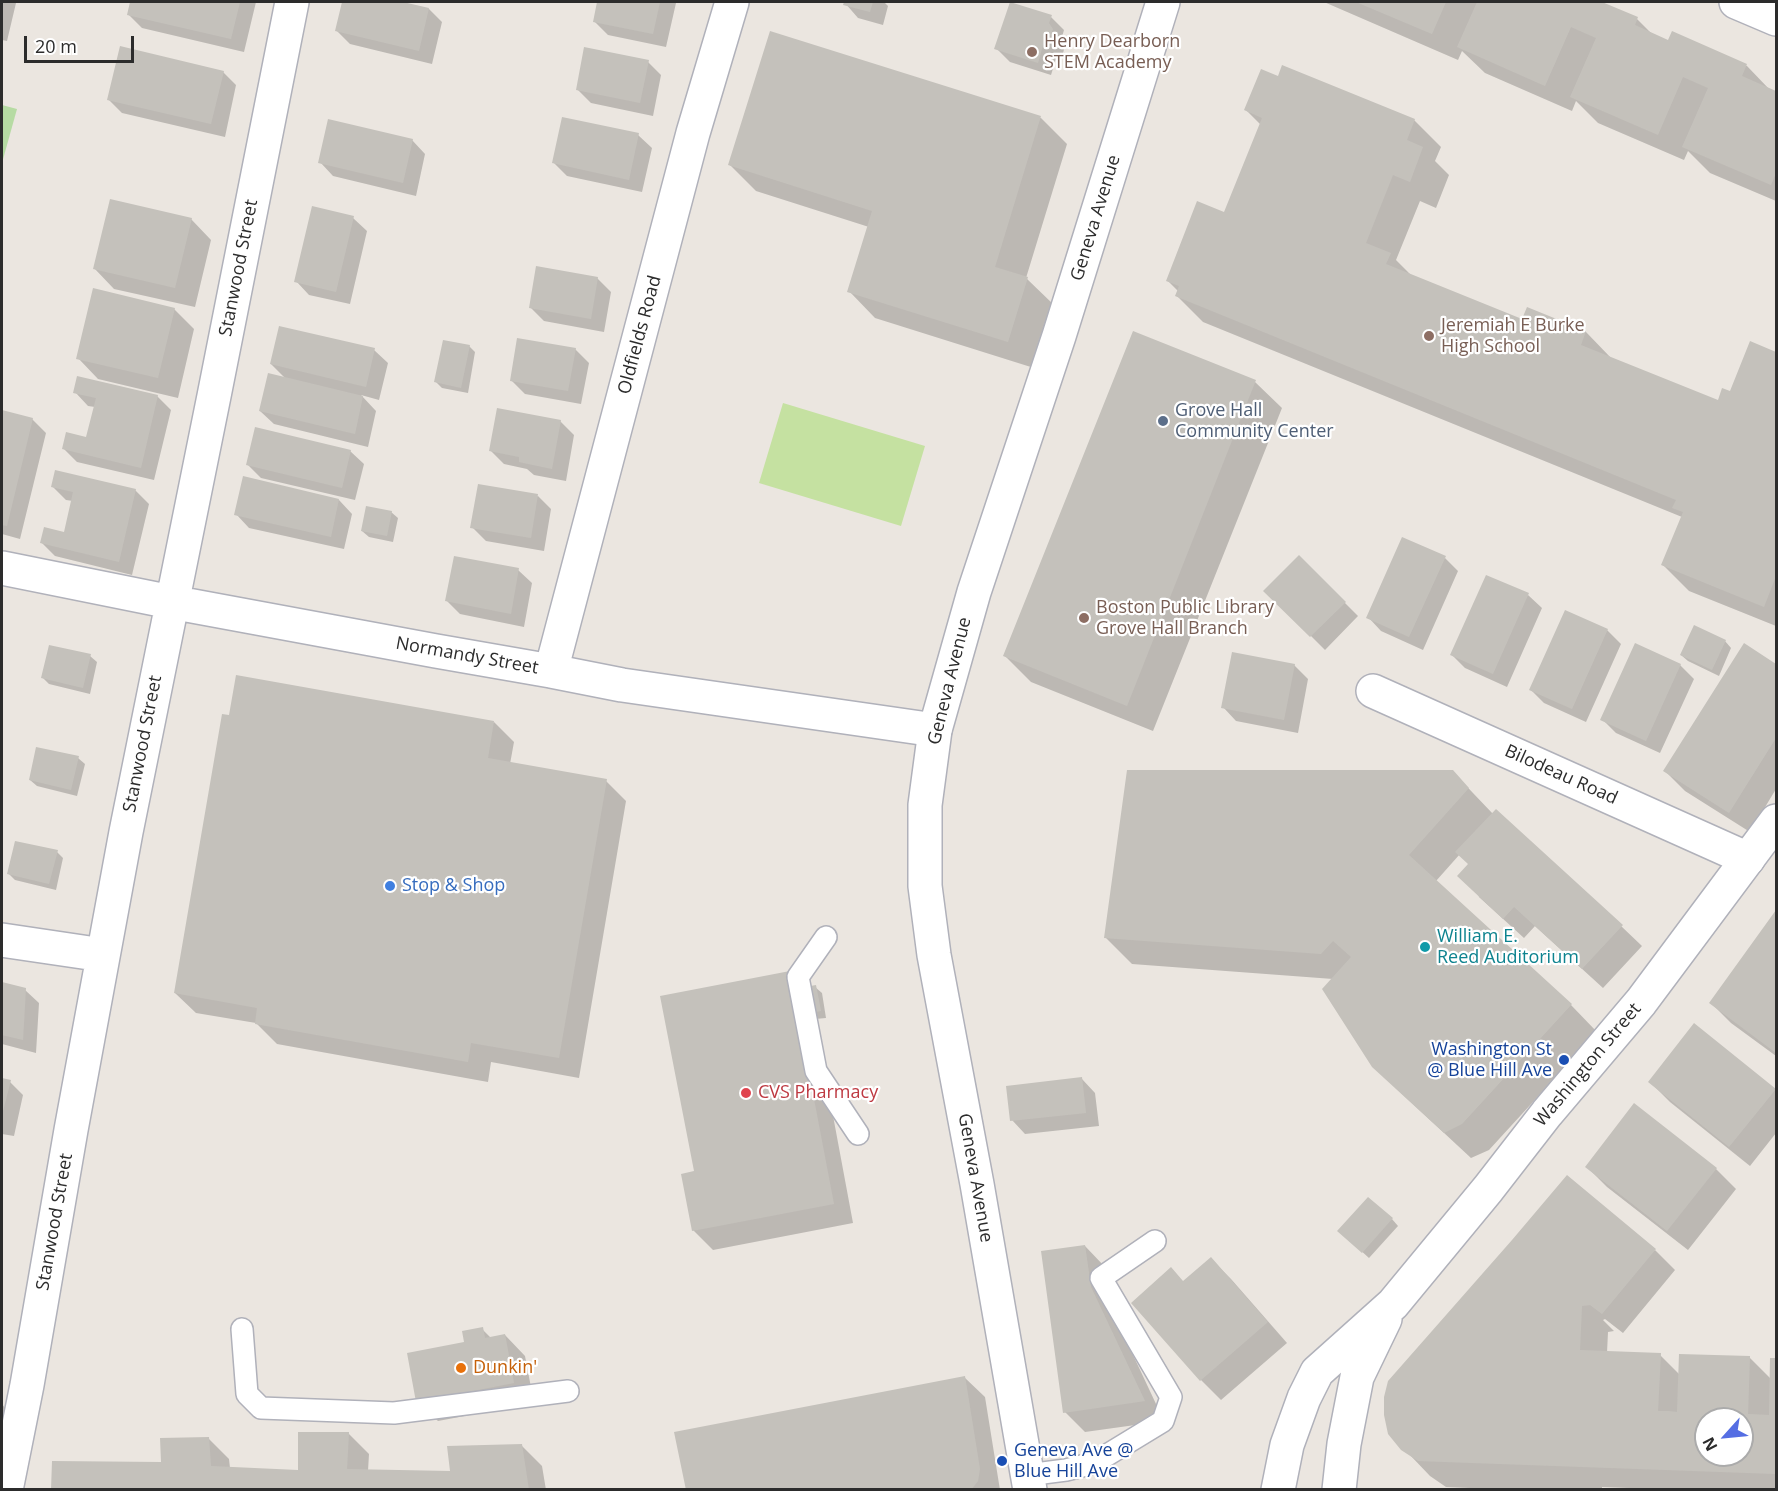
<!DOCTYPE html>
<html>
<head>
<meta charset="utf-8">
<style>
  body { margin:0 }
  #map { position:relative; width:1778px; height:1491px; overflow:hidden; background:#ebe6e0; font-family:"Open Sans",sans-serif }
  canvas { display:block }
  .frame { position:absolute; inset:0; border:3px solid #2c2c2c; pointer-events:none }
  .north { position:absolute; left:1694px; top:1407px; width:60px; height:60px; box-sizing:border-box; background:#fff; border:2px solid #ababab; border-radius:50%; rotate:243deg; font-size:16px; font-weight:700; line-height:24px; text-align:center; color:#2c2c2c }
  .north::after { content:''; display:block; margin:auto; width:21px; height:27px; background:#556ee3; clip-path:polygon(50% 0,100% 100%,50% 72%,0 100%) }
  .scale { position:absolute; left:24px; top:36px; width:110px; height:27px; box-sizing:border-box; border:3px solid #2c2c2c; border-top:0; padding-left:8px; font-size:18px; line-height:21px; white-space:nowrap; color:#2c2c2c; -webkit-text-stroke:4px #fff; paint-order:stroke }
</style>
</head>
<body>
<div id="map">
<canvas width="1778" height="1491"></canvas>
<div class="frame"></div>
<div class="north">N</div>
<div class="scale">20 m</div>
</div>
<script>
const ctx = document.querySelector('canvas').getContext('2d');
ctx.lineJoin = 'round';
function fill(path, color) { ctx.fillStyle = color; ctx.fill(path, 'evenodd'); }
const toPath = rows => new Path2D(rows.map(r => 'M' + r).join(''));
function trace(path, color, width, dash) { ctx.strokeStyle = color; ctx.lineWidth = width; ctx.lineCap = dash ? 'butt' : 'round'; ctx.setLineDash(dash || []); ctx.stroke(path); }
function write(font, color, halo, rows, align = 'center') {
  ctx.font = font + ' "Open Sans",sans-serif'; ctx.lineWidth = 4.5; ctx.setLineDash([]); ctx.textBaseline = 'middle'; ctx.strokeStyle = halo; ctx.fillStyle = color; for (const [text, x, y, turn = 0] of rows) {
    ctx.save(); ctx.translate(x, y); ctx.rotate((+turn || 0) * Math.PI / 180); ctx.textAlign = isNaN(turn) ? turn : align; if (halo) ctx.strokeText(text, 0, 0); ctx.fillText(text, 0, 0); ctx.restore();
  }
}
const green = toPath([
  [2,105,17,109,2,163]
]);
const pitch = toPath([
  [783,403,925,446,901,526,759,483]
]);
const shadow = toPath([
  [2,2,14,2,16,3,7,41,2,40],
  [131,2,256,2,244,52,142,28,128,14],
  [343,2,397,2,429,9,442,22,432,64,350,44,337,31],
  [598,2,674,2,676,3,666,47,608,35,594,21],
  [838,2,884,2,888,6,883,25,858,18,845,3],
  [1324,2,1598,2,1637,19,1654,36,1669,42,1673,33,1747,66,1770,90,1776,92,1776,201,1710,173,1688,151,1684,160,1598,123,1576,101,1572,111,1485,73,1462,51,1458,60],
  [1051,17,1064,30,1062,37,1065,44,1063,54,1056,59,1051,75,1010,62,996,48],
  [771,33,1041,118,1067,144,1026,278,1054,305,1034,368,875,318,849,291,869,227,756,191,730,165],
  [648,62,661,75,653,116,591,103,578,90],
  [223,72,236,85,225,137,122,113,108,99],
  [1246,110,1414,120,1441,147,1435,161,1449,175,1436,208,1420,201,1396,260,1411,275,1523,321,1528,309,1586,332,1612,359,1718,402,1731,393,1751,343,1776,353,1776,626,1689,591,1663,565,1682,517,1203,322,1177,296,1178,291,1167,280,1225,214,1261,125],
  [638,135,652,148,642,192,567,176,554,163],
  [412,140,425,154,416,196,333,176,320,162],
  [353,218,367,231,350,304,309,295,296,281],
  [191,219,211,240,195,307,114,289,94,268],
  [597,278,611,292,604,332,544,321,531,308],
  [174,309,194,329,178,398,98,379,78,358],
  [1134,333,1255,382,1282,408,1153,731,1031,682,1005,656],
  [469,346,475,352,468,393,442,388,436,382],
  [575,349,589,363,581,404,525,394,511,380],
  [374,350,388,363,379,400,361,395,376,411,368,447,274,424,260,411,286,379,271,364],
  [75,392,157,396,171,410,154,480,77,462,64,449,87,439,95,407,88,406],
  [2,412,32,419,46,433,20,539,2,534],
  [560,421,574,435,566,481,534,475,527,469,504,464,491,451],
  [350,451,364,464,355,500,261,478,248,465],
  [53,487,135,490,149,504,132,575,55,556,42,543,65,534,73,501,66,500],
  [538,496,551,509,544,551,486,541,472,527],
  [339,500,352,514,344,549,249,528,236,514],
  [391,512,398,518,393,542,369,537,362,531],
  [1299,557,1358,616,1325,650,1266,591],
  [1445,558,1458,571,1423,650,1381,631,1368,617],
  [518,570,532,583,524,627,460,614,447,601],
  [1528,595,1542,608,1507,687,1465,668,1452,655],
  [1607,630,1621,644,1586,722,1544,703,1531,690],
  [1725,641,1731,648,1719,676,1688,661,1681,655],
  [1745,645,1776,666,1776,789,1750,832,1685,791,1665,771],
  [90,656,97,662,90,694,49,684,43,678],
  [1294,665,1308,679,1298,733,1236,721,1223,707],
  [1680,665,1694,679,1660,753,1616,733,1602,719],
  [494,722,514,742,510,764,606,781,626,801,579,1078,491,1062,488,1082,277,1044,256,1023,196,1013,175,993],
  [78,758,85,764,77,796,37,786,30,780],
  [1453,772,1493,814,1621,926,1642,946,1603,988,1535,926,1524,938,1479,897,1470,864,1460,854,1436,881,1571,1005,1597,1032,1489,1150,1471,1158,1401,1093,1333,979,1132,964,1106,938],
  [57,852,63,858,56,890,15,880,9,874],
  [1776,913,1776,1056,1731,1023,1711,1003],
  [2,984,25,990,39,1003,36,1053,2,1044],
  [815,987,822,993,826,1018,815,1019,853,1223,713,1250,693,1230,805,989],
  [1694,1026,1776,1091,1776,1133,1750,1166,1670,1102,1650,1082],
  [1082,1079,1095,1093,1099,1126,1025,1134,1012,1120],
  [2,1080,10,1082,23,1095,14,1136,2,1134],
  [1587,1167,1716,1169,1736,1189,1688,1250,1607,1187],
  [1392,1219,1398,1226,1369,1258,1346,1237],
  [1085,1246,1105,1267,1111,1308,1164,1421,1085,1432,1065,1412],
  [1655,1250,1675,1270,1623,1333,1605,1319,1603,1320,1614,1331,1608,1332,1607,1353,1660,1355,1679,1374,1749,1357,1771,1379,1772,1359,1776,1360,1776,1490,1682,1490,1602,1487,1602,1490,1516,1490,1446,1487,1430,1476,1389,1433],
  [1706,1419,1742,1419,1742,1455,1706,1455],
  [1211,1259,1231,1279,1287,1343,1221,1400,1201,1380,1184,1282],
  [482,1329,491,1338,505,1335,525,1356,534,1403,438,1421,417,1401,466,1344],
  [964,1377,985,1397,1000,1490,688,1490],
  [2,1404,5,1408,2,1424],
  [348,1433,369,1454,368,1471,452,1473,522,1446,542,1466,546,1490,53,1490,162,1464,209,1439,229,1459,230,1468,299,1471]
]);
const building = toPath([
  [130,2,240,2,231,39,127,15],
  [342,2,403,2,429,8,419,51,335,31],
  [597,2,660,2,653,34,593,22],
  [844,2,873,2,870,12,843,5],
  [1010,2,1052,15,1049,23,1053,29,1049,40,1043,45,1038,63,994,49],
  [1356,2,1446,2,1432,34],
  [1477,2,1602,2,1638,17,1635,25,1668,40,1672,31,1747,64,1742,76,1776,91,1776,173,1771,185,1682,147,1708,88,1683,77,1658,135,1570,97,1596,38,1571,27,1545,86,1457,47],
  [770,31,1041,116,995,267,1028,277,1008,342,847,292,872,211,728,165],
  [120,46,224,71,211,124,107,100],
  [584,47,649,60,640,103,576,90],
  [1282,65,1415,119,1407,140,1423,147,1410,182,1393,175,1366,243,1391,253,1386,264,1522,319,1527,307,1586,331,1581,345,1718,400,1722,388,1730,391,1750,341,1776,352,1776,576,1764,607,1661,565,1683,512,1672,508,1676,500,1175,296,1179,286,1166,281,1197,201,1224,212,1262,118,1244,110,1261,69,1278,76],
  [562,117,639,133,629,180,552,163],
  [328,119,413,139,403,183,318,163],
  [110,199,192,218,175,288,93,269],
  [312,206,354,216,336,292,294,282],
  [536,266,598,277,591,319,529,308],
  [93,288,175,308,158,378,76,359],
  [279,326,375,348,366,387,270,364],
  [1133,331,1256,380,1127,706,1003,656],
  [517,338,576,348,568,391,510,381],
  [443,340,470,345,461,388,434,382],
  [268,373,363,396,355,434,259,411],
  [77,376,158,395,141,468,62,449,66,432,86,437,96,398,73,393],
  [497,408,561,420,552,469,519,462,519,457,489,451],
  [2,410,33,418,7,526,2,525],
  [255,427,351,450,342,488,246,465],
  [55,470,136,489,119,562,40,543,44,527,64,532,73,492,51,487],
  [243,476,339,499,331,537,234,515],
  [478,484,538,494,531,538,470,528],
  [366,506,392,511,387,536,361,531],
  [1402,537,1446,556,1409,637,1366,618],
  [1299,555,1346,602,1310,637,1263,591],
  [454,556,519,568,511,614,445,601],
  [1486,575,1529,593,1493,674,1450,655],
  [1565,610,1608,629,1572,709,1529,690],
  [1694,625,1726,640,1712,670,1680,655],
  [1635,643,1681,664,1646,741,1600,720],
  [1744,643,1776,664,1776,738,1729,813,1663,771],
  [49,645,91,654,83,688,41,678],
  [1232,652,1295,664,1284,720,1221,708],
  [236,675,494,721,488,758,607,779,559,1058,471,1043,468,1062,255,1024,257,1008,174,993,222,714,229,715],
  [36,747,79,756,71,790,29,780],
  [1127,770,1453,770,1469,788,1409,855,1572,1004,1462,1124,1444,1133,1372,1067,1322,989,1351,957,1333,941,1321,954,1104,938],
  [1496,809,1623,925,1582,969,1514,907,1503,919,1457,876,1468,864,1455,852],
  [15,841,58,850,49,884,7,874],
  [1776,910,1776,1053,1709,1003],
  [790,971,793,989,816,985,821,1011,798,1015,834,1204,692,1231,681,1174,694,1171,660,996],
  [2,982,26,988,23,1040,2,1035],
  [1694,1023,1776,1089,1729,1147,1648,1082],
  [1082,1077,1086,1113,1010,1121,1006,1086],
  [2,1078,11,1080,2,1115],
  [1634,1103,1717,1168,1667,1231,1585,1167],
  [1567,1175,1656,1249,1602,1314,1590,1305,1582,1306,1580,1350,1661,1353,1658,1411,1668,1411,1677,1412,1679,1354,1750,1356,1748,1414,1769,1415,1770,1358,1776,1358,1776,1474,1418,1461,1401,1450,1388,1434,1384,1415,1384,1397,1388,1381,1512,1240],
  [1706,1419,1742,1419,1742,1455,1706,1455],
  [1368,1197,1393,1218,1362,1253,1337,1231],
  [1085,1245,1091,1287,1145,1401,1063,1413,1041,1251],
  [1211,1257,1268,1322,1200,1381,1131,1303,1171,1267,1183,1281],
  [483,1327,485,1338,505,1334,514,1383,416,1402,407,1353,464,1342,462,1331],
  [965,1376,980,1469,978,1481,971,1490,686,1490,674,1432],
  [298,1432,349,1432,347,1469,450,1471,447,1446,522,1444,529,1490,51,1490,52,1461,161,1462,160,1438,209,1437,211,1466,298,1470]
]);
const lane = toPath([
  [826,937,798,977,816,1071,858,1134],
  [242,1329,247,1394,261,1408,394,1413,568,1391],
  [1027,1475,1066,1470,1094,1463,1163,1421,1171,1397,1101,1278,1155,1241]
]);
const street = toPath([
  [1736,2,1776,19],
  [2,568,171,602,436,651,551,671,622,685,935,730],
  [551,671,693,133,732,2],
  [1373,691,1748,859],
  [2,940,103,955],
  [6,1490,27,1385,71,1130,126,832,214,396,292,2]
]);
const secondary = toPath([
  [1030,1490,977,1184,934,955,925,886,925,805,935,730,974,592,1059,336,1163,2],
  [1278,1490,1287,1445,1304,1398,1317,1372,1393,1304,1488,1189,1547,1113,1641,1002,1776,821],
  [1339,1490,1344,1444,1357,1377,1385,1319]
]);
const markers = [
  [1032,52,6,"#8d6e63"],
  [1429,336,6,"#8d6e63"],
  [1163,421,6,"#5c6f8a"],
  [1084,618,6,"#8d6e63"],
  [390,886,6,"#3f7fe0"],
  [1425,947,6,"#0f9aa8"],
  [1564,1060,6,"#1a4fb4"],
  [746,1093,6,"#e0444e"],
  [461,1368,6,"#e8710a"],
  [1002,1461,6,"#1a4fb4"]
];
const educationNames = [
  ["Henry Dearborn",1044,42],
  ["STEM Academy",1044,63],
  ["Jeremiah E Burke",1441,326],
  ["High School",1441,347],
  ["Boston Public Library",1096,608],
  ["Grove Hall Branch",1096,629]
];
const streetNames = [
  ["Geneva Avenue",1096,218,-73],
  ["Stanwood Street",239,268,-79],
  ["Oldfields Road",640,335,-75],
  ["Normandy Street",467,656,10],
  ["Geneva Avenue",950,681,-76],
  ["Stanwood Street",143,744,-79],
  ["Bilodeau Road",1561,775,24],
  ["Washington Street",1588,1065,-50],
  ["Geneva Avenue",975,1178,80],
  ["Stanwood Street",55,1222,-80]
];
const serviceNames = [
  ["Grove Hall",1175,411],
  ["Community Center",1175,432]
];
const shopNames = [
  ["Stop & Shop",402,886]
];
const cultureNames = [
  ["William E.",1437,937],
  ["Reed Auditorium",1437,958]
];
const transitNames = [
  ["Washington St",1552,1050],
  ["@ Blue Hill Ave",1552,1071],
  ["Geneva Ave @",1014,1451,"left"],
  ["Blue Hill Ave",1014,1472,"left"]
];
const healthNames = [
  ["CVS Pharmacy",758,1093]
];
const foodNames = [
  ["Dunkin'",473,1368]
];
fill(green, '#b6dba3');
fill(pitch, '#c5e1a1');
fill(shadow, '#0003');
fill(building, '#c4c1bb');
trace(lane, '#b0b1ba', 24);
trace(street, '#b0b1ba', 36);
trace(secondary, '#b0b1ba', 36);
trace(lane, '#fff', 21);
trace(street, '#fff', 33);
trace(secondary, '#fff', 33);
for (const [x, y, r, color] of markers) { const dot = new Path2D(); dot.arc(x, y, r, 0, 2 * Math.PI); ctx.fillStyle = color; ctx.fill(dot); trace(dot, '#fff', 2); }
write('18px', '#785e54', '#fff', educationNames, 'left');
write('18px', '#2c2c2c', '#fff', streetNames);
write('18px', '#4e5e75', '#fff', serviceNames, 'left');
write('18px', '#366cbe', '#fff', shopNames, 'left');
write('18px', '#0d838f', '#fff', cultureNames, 'left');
write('18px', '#164399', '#fff', transitNames, 'right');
write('18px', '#be3a42', '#fff', healthNames, 'left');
write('18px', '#c56008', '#fff', foodNames, 'left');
</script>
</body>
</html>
